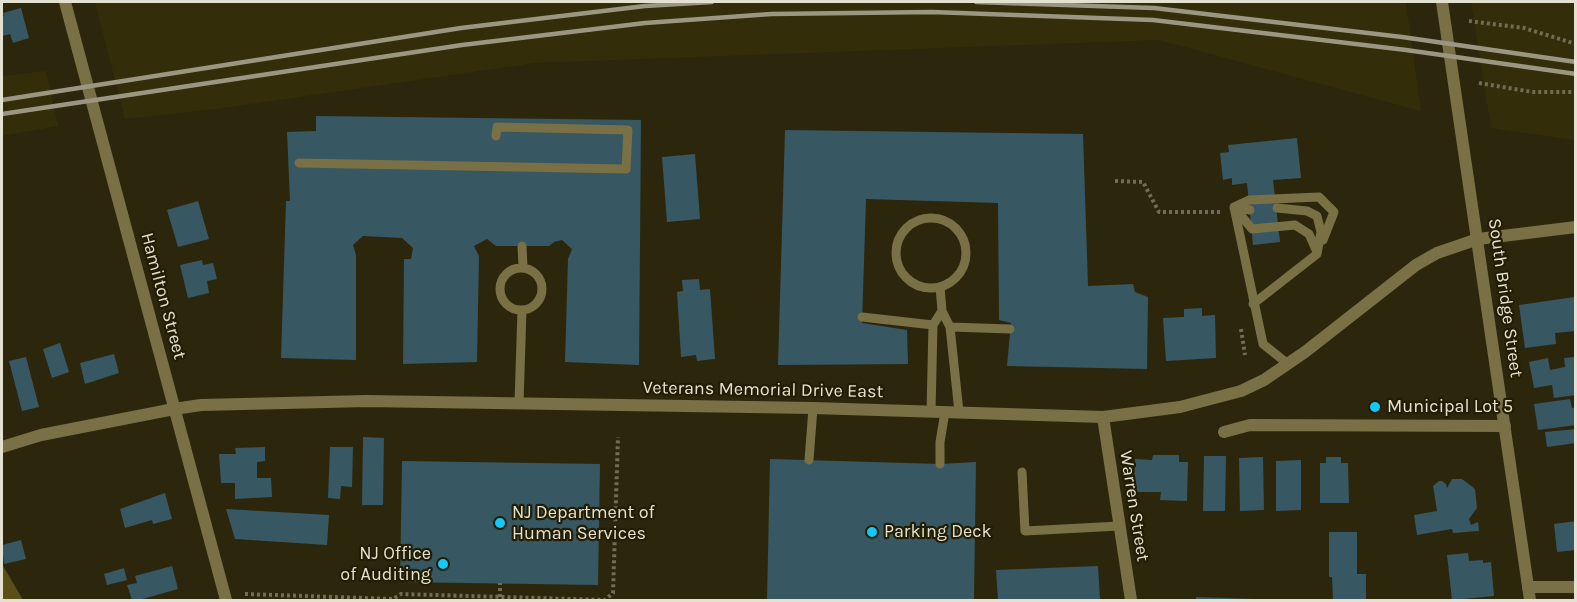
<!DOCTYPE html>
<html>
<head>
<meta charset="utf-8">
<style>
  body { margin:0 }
  #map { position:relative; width:1577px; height:602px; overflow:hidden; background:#2c270c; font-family:Karla,sans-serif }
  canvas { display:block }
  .frame { position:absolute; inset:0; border:3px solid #e4e1d1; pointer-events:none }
</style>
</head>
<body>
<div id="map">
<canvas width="1577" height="602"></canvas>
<div class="frame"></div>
</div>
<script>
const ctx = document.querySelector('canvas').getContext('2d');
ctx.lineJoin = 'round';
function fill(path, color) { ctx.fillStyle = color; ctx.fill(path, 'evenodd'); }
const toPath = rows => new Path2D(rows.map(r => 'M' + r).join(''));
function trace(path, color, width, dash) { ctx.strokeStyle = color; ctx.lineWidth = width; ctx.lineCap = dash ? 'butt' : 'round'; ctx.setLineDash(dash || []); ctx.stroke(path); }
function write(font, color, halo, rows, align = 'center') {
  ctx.font = font + ' Karla,sans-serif'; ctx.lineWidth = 4.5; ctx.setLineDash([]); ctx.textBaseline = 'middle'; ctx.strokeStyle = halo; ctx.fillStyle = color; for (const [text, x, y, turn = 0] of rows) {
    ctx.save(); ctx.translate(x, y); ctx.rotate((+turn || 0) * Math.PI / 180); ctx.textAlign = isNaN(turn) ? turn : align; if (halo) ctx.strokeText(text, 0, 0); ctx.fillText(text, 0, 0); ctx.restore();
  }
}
const built = toPath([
  [95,2,1406,2,1421,111,1159,40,535,63,216,109,125,119],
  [1471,2,1575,2,1575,140,1491,128],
  [46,71,58,126,2,136,2,76]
]);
const forest = toPath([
  [2,564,23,600,2,600]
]);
const building = toPath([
  [21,8,29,38,13,43,10,34,2,36,2,17,4,16,3,13],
  [316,116,641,120,639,365,565,362,568,259,572,249,562,240,554,242,549,246,496,246,487,239,474,246,479,256,477,362,403,364,404,259,411,259,413,248,402,238,363,236,353,245,356,255,356,360,281,358,286,201,290,201,287,132,316,131],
  [785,130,1083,134,1088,286,1133,284,1135,292,1148,297,1147,369,1007,366,1011,323,999,320,998,203,866,199,862,323,907,330,908,364,778,365],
  [1297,138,1301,178,1273,180,1280,242,1253,245,1247,183,1232,185,1232,178,1223,180,1220,153,1229,152,1228,145],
  [695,154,700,219,667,222,662,157],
  [198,201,209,239,178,247,167,210],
  [202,260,203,265,213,263,217,279,207,281,209,293,188,298,180,265],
  [699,279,700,290,710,289,715,359,697,361,696,355,681,357,677,292,683,291,682,280],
  [1575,297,1576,331,1555,333,1556,344,1525,348,1519,305],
  [1202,308,1202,316,1215,315,1216,358,1166,361,1163,318,1184,317,1184,309],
  [60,343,69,372,52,378,43,349],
  [114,354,119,373,85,384,80,363],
  [26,357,39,407,22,411,9,361],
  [1574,357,1576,395,1554,398,1552,385,1534,388,1529,362,1548,358,1550,370,1565,367,1564,358],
  [1570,399,1572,408,1576,407,1576,425,1538,430,1534,404],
  [1576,429,1576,443,1547,447,1545,432],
  [363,437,384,438,383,505,362,505],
  [265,447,265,461,257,462,257,478,271,478,272,497,235,499,235,483,221,483,219,454,236,454,235,448],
  [330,447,353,447,352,487,341,486,340,499,328,498],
  [1153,455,1179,455,1179,462,1188,462,1187,501,1160,500,1161,492,1134,492,1135,459,1152,460],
  [1204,456,1226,456,1225,511,1203,511],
  [1263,457,1264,510,1240,511,1239,458],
  [1326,457,1341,457,1341,463,1348,463,1349,503,1320,503,1320,463,1326,463],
  [770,459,940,464,976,462,974,600,767,600],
  [1301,460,1301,510,1276,511,1276,461],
  [402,461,600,464,598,585,400,582],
  [1452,479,1462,479,1475,489,1477,508,1469,519,1471,525,1478,522,1479,531,1453,533,1452,529,1417,535,1414,515,1437,511,1433,486,1439,481,1442,481,1446,484,1447,488],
  [165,493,172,519,153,524,152,520,125,528,120,509],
  [226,509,329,515,327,545,235,539],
  [1576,521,1576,550,1557,552,1554,524],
  [1329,532,1357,532,1357,574,1366,574,1366,600,1333,600,1332,577,1329,577],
  [21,540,26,559,4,564,2,545],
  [1468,553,1469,561,1483,560,1483,563,1491,562,1494,596,1452,600,1447,555],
  [172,566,178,589,139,600,132,600,127,585,137,583,135,576],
  [1098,566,1100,600,998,600,996,570],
  [124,568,127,580,107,585,104,574],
  [1196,597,1255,599,1255,600,1196,600]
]);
const path = toPath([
  [1469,21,1524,28,1576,44],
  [1479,83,1533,92,1576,92],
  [1115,181,1143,182,1159,212,1220,212],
  [1241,329,1245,355],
  [245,594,393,599,401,594,605,600,613,593,618,437],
  [500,597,500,583]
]);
const service = toPath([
  [299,163,626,169,628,130,497,127,496,136],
  [1234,207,1263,344,1288,364],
  [1234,207,1249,200,1319,197,1334,212,1323,240],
  [1234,207,1250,210],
  [1236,209,1252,229,1295,225,1309,234,1317,252],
  '896 253a35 35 0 1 1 70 0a35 35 0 1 1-70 0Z',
  [522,246,523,267],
  '500 289a21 21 0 1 1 42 0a21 21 0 1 1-42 0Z',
  [940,287,942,311,950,327,959,412],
  [1253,304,1317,254,1321,232,1317,216,1307,211,1277,208],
  [862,317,933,325],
  [950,327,1010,329],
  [519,403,522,310],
  [931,412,933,325,942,311],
  [809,460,813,408],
  [940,464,940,442,945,412],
  [1022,472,1025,531,1119,526]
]);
const minor = toPath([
  [65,2,226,600],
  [1103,417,1131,600],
  [1224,432,1250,425,1505,426],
  [2,447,41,435,174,409,201,405,367,401,813,408,1103,417,1180,407,1241,391,1264,380,1305,352,1416,265,1437,253,1478,239,1576,227],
  [1528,587,1576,587]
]);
const tertiary = toPath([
  [1442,2,1530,600]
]);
const rail = toPath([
  [976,2,1154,8,1402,37,1576,62],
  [2,100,461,28,645,6,712,2],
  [2,114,462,45,645,23,771,14,932,12,1153,20,1406,50,1576,74]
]);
const markers = [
  [1375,407,6,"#0fcafa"],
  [500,523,6,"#0fcafa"],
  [872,532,6,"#0fcafa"],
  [443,564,6,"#0fcafa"]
];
const streetNames = [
  ["Hamilton Street",163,296,75],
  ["South Bridge Street",1505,298,82],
  ["Veterans Memorial Drive East",763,390,1],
  ["Warren Street",1134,506,81]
];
const poiNames = [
  ["Municipal Lot 5",1387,407],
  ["NJ Department of",512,513],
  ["Human Services",512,534],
  ["Parking Deck",884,532],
  ["NJ Office",431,554,"right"],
  ["of Auditing",431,575,"right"]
];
fill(built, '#342d0a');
fill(forest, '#5a4f19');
fill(building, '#375763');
trace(path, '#706c55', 4, [3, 3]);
trace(service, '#797046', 9);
trace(minor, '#797046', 12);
trace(tertiary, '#797046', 12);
trace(rail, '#9a9682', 4.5);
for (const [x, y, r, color] of markers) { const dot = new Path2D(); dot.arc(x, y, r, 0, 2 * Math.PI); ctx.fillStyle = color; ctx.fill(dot); trace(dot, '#221d03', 2); }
write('18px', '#e4e1d1', '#221d03', streetNames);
write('18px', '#e4e1d1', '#221d03', poiNames, 'left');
</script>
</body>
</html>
